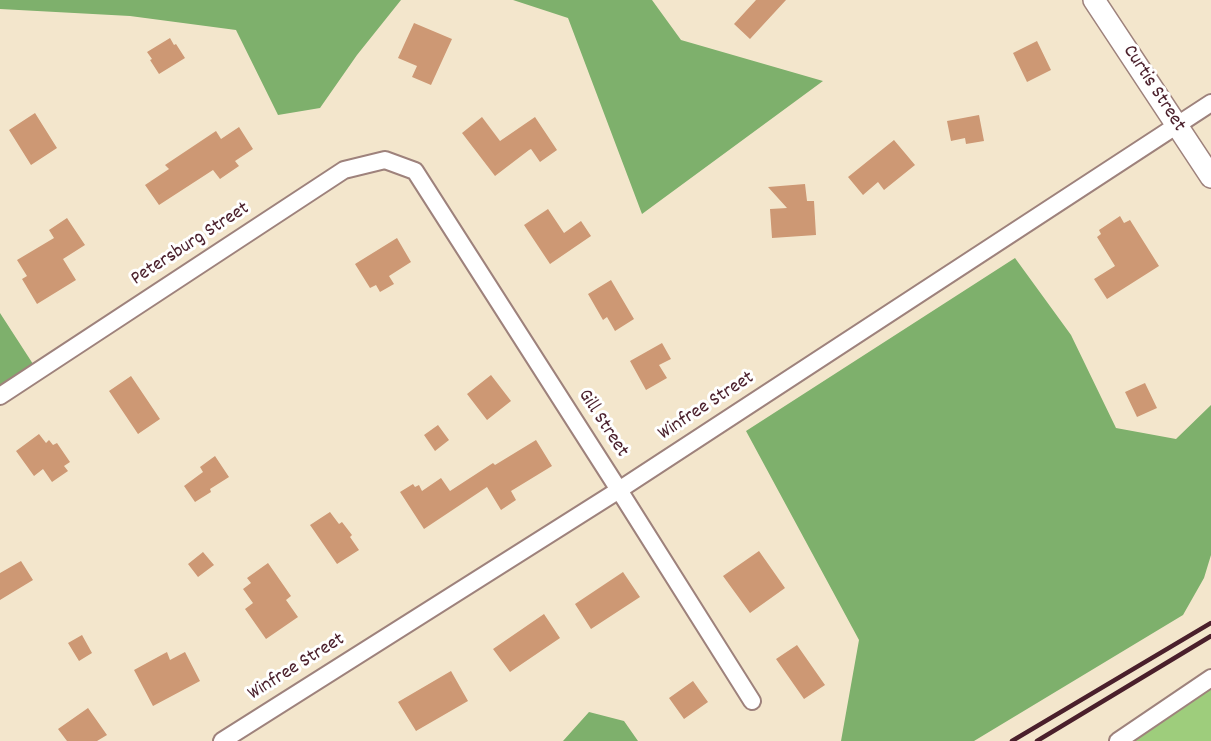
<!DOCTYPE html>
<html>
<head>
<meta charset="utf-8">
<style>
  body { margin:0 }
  canvas { display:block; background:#f3e6cc }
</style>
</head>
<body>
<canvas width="1211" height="741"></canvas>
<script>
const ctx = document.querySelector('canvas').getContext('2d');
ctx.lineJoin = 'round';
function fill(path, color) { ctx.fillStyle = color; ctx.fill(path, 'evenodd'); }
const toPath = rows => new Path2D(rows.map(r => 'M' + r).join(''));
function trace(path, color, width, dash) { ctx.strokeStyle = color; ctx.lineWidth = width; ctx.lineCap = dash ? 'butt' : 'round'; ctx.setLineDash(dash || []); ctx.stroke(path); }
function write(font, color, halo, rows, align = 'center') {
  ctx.font = font + ' Dekko,sans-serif'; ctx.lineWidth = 6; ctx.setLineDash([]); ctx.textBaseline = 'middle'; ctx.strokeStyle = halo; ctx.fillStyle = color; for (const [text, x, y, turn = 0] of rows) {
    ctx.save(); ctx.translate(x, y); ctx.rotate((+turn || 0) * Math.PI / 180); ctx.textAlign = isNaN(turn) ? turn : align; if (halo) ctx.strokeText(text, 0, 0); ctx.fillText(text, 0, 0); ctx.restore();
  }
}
const green = toPath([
  [1211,674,1211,741,1119,741]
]);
const forest = toPath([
  [0,0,401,0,357,55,320,108,278,115,236,30,130,16,0,9],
  [513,0,652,0,681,40,823,81,642,214,568,18],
  [1015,258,1071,335,1116,428,1176,439,1211,405,1211,555,1204,578,1183,615,974,741,841,741,859,640,746,431],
  [0,313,33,364,0,385],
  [589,712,624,721,638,741,563,741]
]);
const building = toPath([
  [756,0,786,0,750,39,734,24],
  [414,23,452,39,431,85,412,77,417,66,398,58],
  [170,38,174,45,176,44,185,58,159,74,150,60,152,59,147,52],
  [1037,41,1051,70,1027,82,1013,53],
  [35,113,57,148,31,165,9,130],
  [979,115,984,141,966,144,965,138,951,141,947,121],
  [482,117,500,141,535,117,557,150,540,162,531,149,529,150,495,176,462,133],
  [239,127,253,149,235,161,239,166,220,179,213,170,159,205,145,185,169,169,165,165,216,131,221,139],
  [894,140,915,165,884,190,878,182,863,195,848,177],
  [805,184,807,201,814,201,816,235,772,238,770,209,787,208,768,187],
  [548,209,564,233,581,221,591,236,550,264,524,225],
  [1120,216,1124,223,1130,220,1159,266,1107,299,1094,279,1115,266,1097,237,1101,234,1099,230],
  [67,218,85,245,63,259,76,280,37,304,22,279,27,276,17,260,54,238,49,230],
  [397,238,411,262,389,276,394,284,380,292,376,285,370,288,355,264],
  [611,280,634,319,615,331,607,317,603,320,588,294],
  [662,343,671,359,659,365,667,378,646,390,630,361],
  [491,375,511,401,487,420,467,394],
  [131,376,160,419,138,434,109,391],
  [1145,383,1157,408,1137,417,1125,392],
  [438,425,449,440,435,451,424,435],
  [39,434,46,443,49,440,53,445,57,443,70,462,64,466,68,471,52,482,43,469,34,476,16,451],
  [536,440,552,466,511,491,516,500,501,510,487,487,424,529,400,492,413,484,415,487,419,485,422,491,441,478,450,491,493,463,495,465],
  [215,456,229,477,210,489,211,492,195,502,184,486,203,472,200,467],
  [330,512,339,524,342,522,352,535,350,537,359,550,337,564,310,525],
  [759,551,785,588,750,613,723,576],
  [203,552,214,565,198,577,188,564],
  [21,561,33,580,0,600,0,573],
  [268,563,291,596,286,600,298,617,266,639,245,609,253,603,243,589,251,583,247,578],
  [623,572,640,597,591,629,575,604],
  [544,614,560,638,510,672,493,649],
  [82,635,92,653,79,661,68,643],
  [797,645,825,685,804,699,776,659],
  [167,652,170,660,185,652,200,681,153,706,134,670],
  [451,671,468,701,416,731,398,702],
  [693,681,708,702,684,719,669,698],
  [88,708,107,735,97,741,67,741,58,729]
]);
const minor = toPath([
  [0,396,344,170,385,160,415,171,619,490,752,701],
  [222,741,619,490,1211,103],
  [1118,741,1211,678]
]);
const tertiary = toPath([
  [1094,0,1211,177]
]);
const rail = toPath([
  [1012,741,1211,623],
  [1037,741,1211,636]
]);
const streetNames = [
  ["Curtis Street",1153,89,57],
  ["Petersburg Street",191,245,-33],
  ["Winfree Street",707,407,-33],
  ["Gill Street",602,424,57],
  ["Winfree Street",297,668,-32]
];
fill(green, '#9ecd7c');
fill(forest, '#7eb06c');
fill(building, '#cd9874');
trace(minor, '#9e827c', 20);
trace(tertiary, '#9e827c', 24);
trace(minor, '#fff', 16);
trace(tertiary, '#fff', 21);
trace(rail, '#4a1f2b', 4.5);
write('20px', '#4a1f2b', '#fff', streetNames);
</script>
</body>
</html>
